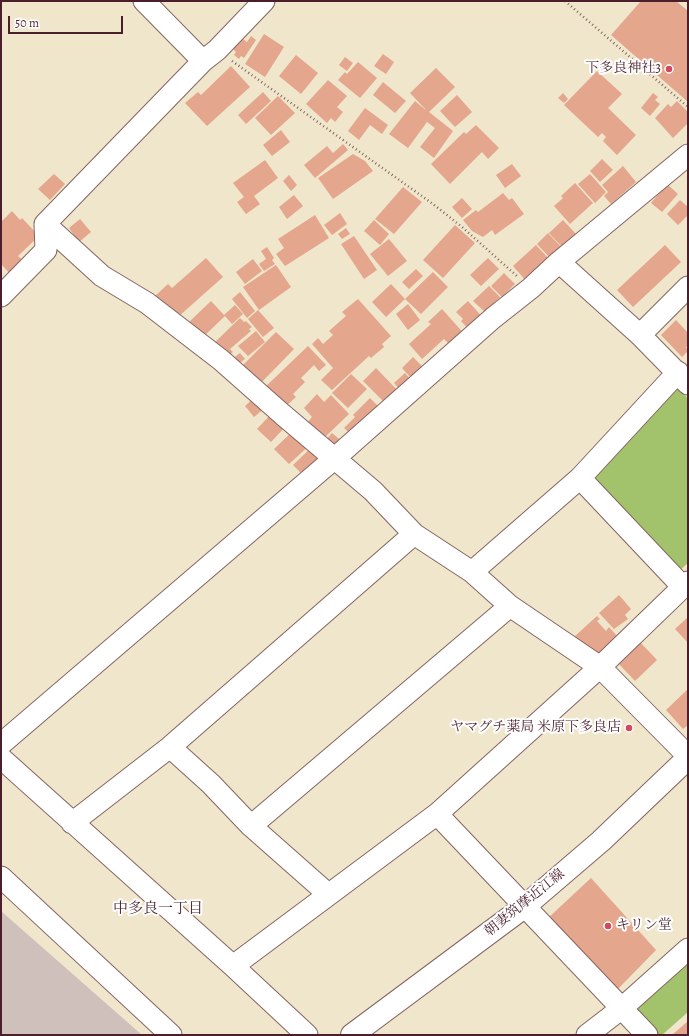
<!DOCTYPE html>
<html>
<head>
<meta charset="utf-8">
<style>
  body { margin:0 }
  #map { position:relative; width:689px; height:1036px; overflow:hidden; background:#f0e6cb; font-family:Alegreya,serif }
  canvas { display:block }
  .frame { position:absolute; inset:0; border:2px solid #4a1f2b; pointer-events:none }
  .scale { position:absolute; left:8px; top:16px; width:115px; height:18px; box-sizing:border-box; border:2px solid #4a1f2b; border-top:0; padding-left:5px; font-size:12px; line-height:14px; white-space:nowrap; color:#4a1f2b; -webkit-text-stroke:3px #fff; paint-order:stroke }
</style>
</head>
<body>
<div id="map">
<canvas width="689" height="1036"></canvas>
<div class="frame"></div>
<div class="scale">50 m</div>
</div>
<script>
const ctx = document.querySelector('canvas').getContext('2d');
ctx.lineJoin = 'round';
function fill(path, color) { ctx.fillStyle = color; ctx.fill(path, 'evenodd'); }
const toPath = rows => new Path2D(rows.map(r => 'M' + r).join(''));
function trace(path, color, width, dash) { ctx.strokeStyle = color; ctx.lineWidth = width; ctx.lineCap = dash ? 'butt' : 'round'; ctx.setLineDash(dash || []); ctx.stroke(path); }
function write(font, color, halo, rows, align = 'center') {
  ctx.font = font + ' Alegreya,"Noto Serif JP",serif'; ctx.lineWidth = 4; ctx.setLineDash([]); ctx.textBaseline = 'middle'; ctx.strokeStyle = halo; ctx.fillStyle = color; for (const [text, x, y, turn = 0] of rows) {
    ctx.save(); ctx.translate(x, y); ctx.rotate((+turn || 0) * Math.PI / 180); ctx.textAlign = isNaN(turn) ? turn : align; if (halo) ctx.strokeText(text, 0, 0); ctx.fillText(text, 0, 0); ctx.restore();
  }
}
const industrial = toPath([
  [1,911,142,1035,1,1035]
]);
const green = toPath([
  [678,386,688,399,688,563,679,571,590,474],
  [688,963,688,1012,662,1035,657,1035,635,1010]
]);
const building = toPath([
  [641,1,676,1,688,11,688,102,611,35],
  [264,34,284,47,265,77,245,64],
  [251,36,256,40,244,58,241,56,239,59,234,55,236,52,232,48,240,37,247,42],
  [383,54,394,62,386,74,374,66],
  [296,55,318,73,301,94,279,76],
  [345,57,353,63,347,71,339,65],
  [358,62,377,78,360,98,338,80,345,72,347,74],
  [231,66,250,87,207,126,185,103,198,92,201,95],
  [436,68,455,87,429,112,453,131,434,158,420,147,435,128,427,122,408,148,389,134,415,101,427,111,410,93],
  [597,71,622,94,608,108,636,135,617,155,603,141,606,137,602,133,598,137,564,105],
  [328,80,347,96,337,107,343,112,335,122,331,118,327,123,306,104],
  [383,82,406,101,395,113,373,95],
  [263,92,271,101,246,124,238,115],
  [563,93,568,99,564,103,558,98],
  [653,93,658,97,655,100,660,104,650,116,641,108],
  [457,95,472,112,455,127,440,111],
  [278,96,295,113,271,135,255,118],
  [677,101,688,112,688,123,673,138,655,118,668,104,671,107],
  [365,108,388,125,382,134,370,125,359,140,348,131],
  [476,125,499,148,488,159,482,152,450,184,431,164,464,132,466,134],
  [281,130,290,142,272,156,263,145],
  [343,144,348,150,315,178,304,165,327,146,333,153],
  [353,154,365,161,373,171,333,199,318,178],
  [602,159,613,170,600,182,590,171],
  [265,160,278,178,254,196,260,204,246,214,237,202,244,197,233,183],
  [512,164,521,176,505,188,496,175],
  [623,166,636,182,611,204,604,196,608,192,602,185],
  [54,174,65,184,50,200,38,189],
  [590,174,606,192,595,203,578,184],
  [289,175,297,185,291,191,283,181],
  [575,183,593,203,570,224,554,206,563,198,561,196],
  [667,184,678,194,662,212,651,203],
  [403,187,422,202,394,234,375,219],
  [503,193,509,200,512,198,524,214,495,235,492,230,483,237,472,231,463,220,476,210,478,212],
  [294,195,303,206,287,219,279,207],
  [462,198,472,209,462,218,452,207],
  [680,200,688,207,688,215,678,225,667,214],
  [12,211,20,220,22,218,39,236,18,256,30,267,16,280,1,264,1,222],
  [340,213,347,224,332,235,324,225],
  [315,215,329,238,285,266,276,254,284,248,278,239],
  [80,219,91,232,79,242,69,228],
  [374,220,389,234,380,245,364,231],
  [563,220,576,234,562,247,549,233],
  [455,225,475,243,443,278,423,260],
  [346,228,350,234,342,239,338,234],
  [548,233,563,249,551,259,537,244],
  [354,236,377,270,364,279,341,244],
  [389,239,407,261,388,276,370,254],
  [536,245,550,260,527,282,513,266],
  [665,245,681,262,633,307,617,290],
  [267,247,274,258,272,260,275,264,264,271,259,264,266,259,261,251],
  [206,258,223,277,178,317,155,296,168,284,172,288],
  [488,258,499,269,481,286,470,275],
  [253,259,262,271,245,284,236,272],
  [276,265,291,287,259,310,243,287],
  [416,269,423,276,409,289,402,282],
  [433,272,448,287,421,314,405,299,386,317,372,302,391,284,405,299],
  [504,273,515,284,502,297,491,286],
  [489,286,500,297,485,312,473,301],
  [240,292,255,311,247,318,232,299],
  [358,299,391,336,382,344,384,347,371,358,369,356,332,390,321,380,333,368,312,344,318,338,323,344,333,335,329,331,346,316,342,312],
  [211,301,224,315,235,305,243,314,232,324,225,316,201,339,187,324],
  [468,301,485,320,472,333,461,321,463,319,456,312],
  [408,304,420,320,408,330,396,314],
  [442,309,467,337,453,348,444,339,422,359,409,344,431,324,428,322],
  [258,310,274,328,263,337,248,319],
  [240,318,244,322,246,321,252,327,249,329,251,331,230,349,233,352,226,358,213,344],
  [676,320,688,333,688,346,686,347,688,351,682,357,661,335],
  [256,331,265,342,248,356,238,346],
  [276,332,294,349,257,387,239,369],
  [308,346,326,365,319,371,314,365,301,378,305,382,293,394,296,397,282,410,262,390],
  [240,353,245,359,237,365,232,359],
  [413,357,423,367,411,378,402,368],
  [376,368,401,394,388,406,363,381],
  [405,373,413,382,402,392,394,383],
  [351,374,367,389,348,408,332,393],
  [317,394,324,402,331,395,349,414,323,439,307,423,312,417,304,408],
  [256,396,266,407,254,417,245,406],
  [370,398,381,409,355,438,344,428,355,417,353,415],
  [273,412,287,425,271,442,257,429],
  [295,429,310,445,289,464,274,449],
  [332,433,345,444,338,452,325,441],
  [314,445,327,459,307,479,293,465],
  [619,595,631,609,625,615,628,619,614,629,599,613],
  [597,616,600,619,597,621,606,631,609,627,617,636,599,655,590,654,574,637],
  [688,617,688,643,675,629],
  [639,641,657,660,635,681,617,662],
  [688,689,688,725,683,729,666,710],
  [591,878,656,950,617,990,547,919],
  [688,1021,688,1035,672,1035]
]);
const path = toPath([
  [565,1,688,107],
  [232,61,433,204,462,227,518,277]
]);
const minor = toPath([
  [144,1,203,61],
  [45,224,102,276,147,303,221,360,282,414,373,491,414,534,472,572,510,606,600,667,688,756],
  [559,262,640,335,688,384],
  [1,296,46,250,45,224,203,61,217,50,264,1],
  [640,335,688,287],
  [580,478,683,587],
  [472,572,580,478,678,372],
  [1,744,335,458,493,318,531,288,559,262,688,155],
  [170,747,211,784,251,826,328,894],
  [1,758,233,966,307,1035],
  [437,814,647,1035],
  [72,823,170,747,414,534],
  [251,826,510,606],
  [1,877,171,1035],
  [233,966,437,814,600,667,688,582],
  [587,1035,622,1008,688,949]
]);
const major = toPath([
  [352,1035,524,907,601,841,688,758]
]);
const markers = [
  [669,69,4,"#d1495b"],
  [629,728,4,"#d1495b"],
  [608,926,4,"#d1495b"]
];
const poiNames = [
  ["下多良神社3",661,69],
  ["ヤマグチ薬局 米原下多良店",621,728],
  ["キリン堂",616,926,"left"]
];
const streetNames = [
  ["朝妻筑摩近江線",525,903,-39]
];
const neighbourhoodNames = [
  ["中多良一丁目",158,909]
];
fill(industrial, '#d0c0bc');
fill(green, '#a2c36b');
fill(building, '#e4a68c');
trace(minor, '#846563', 23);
trace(major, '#846563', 24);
trace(path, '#846563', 2.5, [1, 3]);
trace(minor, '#fff', 21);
trace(major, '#fff', 22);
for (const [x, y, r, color] of markers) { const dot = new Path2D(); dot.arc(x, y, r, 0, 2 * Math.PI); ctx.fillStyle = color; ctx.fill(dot); trace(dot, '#fff', 1.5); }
write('14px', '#4a1f2b', '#fff', poiNames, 'right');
write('14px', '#4a1f2b', '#fff', streetNames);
write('15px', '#4a1f2b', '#fff', neighbourhoodNames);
</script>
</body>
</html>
